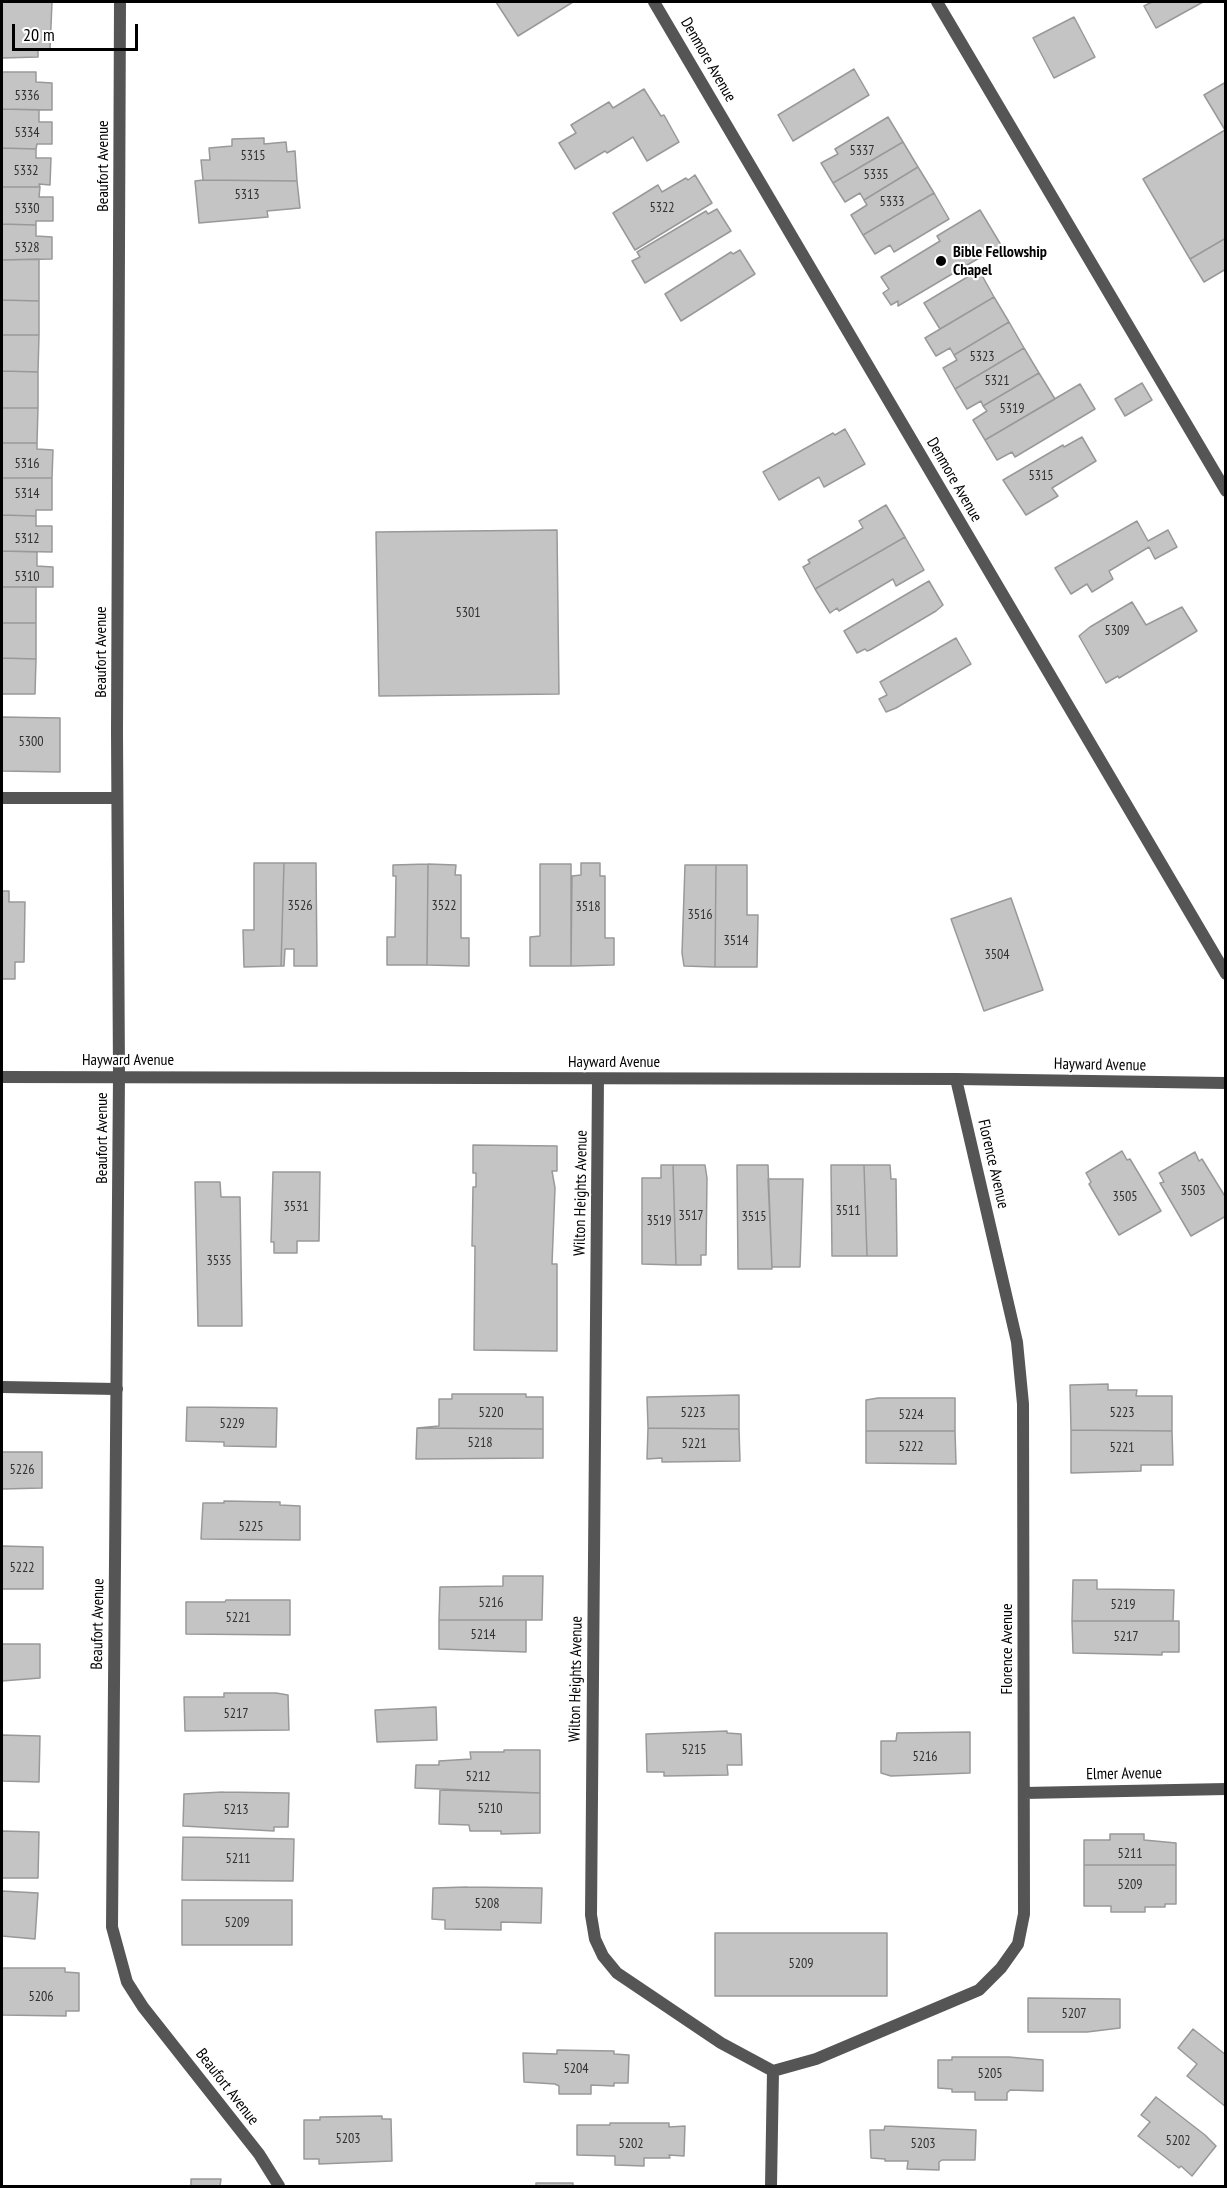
<!DOCTYPE html>
<html>
<head>
<meta charset="utf-8">
<style>
  body { margin:0 }
  #map { position:relative; width:1227px; height:2188px; overflow:hidden; background:#fff; font-family:"PT Sans Narrow",sans-serif }
  canvas { display:block }
  .frame { position:absolute; inset:0; border:3px solid #000; pointer-events:none }
  .scale { position:absolute; left:12px; top:24px; width:126px; height:27px; box-sizing:border-box; border:3px solid #000; border-top:0; padding-left:8px; font-size:18px; line-height:21px; white-space:nowrap; color:#000; -webkit-text-stroke:4px #fff; paint-order:stroke }
</style>
</head>
<body>
<div id="map">
<canvas width="1227" height="2188"></canvas>
<div class="frame"></div>
<div class="scale">20 m</div>
</div>
<script>
const ctx = document.querySelector('canvas').getContext('2d');
ctx.lineJoin = 'round';
function fill(path, color) { ctx.fillStyle = color; ctx.fill(path, 'evenodd'); }
const toPath = rows => new Path2D(rows.map(r => 'M' + r).join(''));
function trace(path, color, width, dash) { ctx.strokeStyle = color; ctx.lineWidth = width; ctx.lineCap = dash ? 'butt' : 'round'; ctx.setLineDash(dash || []); ctx.stroke(path); }
function write(font, color, halo, rows, align = 'center') {
  ctx.font = font + ' "PT Sans Narrow",sans-serif'; ctx.lineWidth = 4.5; ctx.setLineDash([]); ctx.textBaseline = 'middle'; ctx.strokeStyle = halo; ctx.fillStyle = color; for (const [text, x, y, turn = 0] of rows) {
    ctx.save(); ctx.translate(x, y); ctx.rotate((+turn || 0) * Math.PI / 180); ctx.textAlign = isNaN(turn) ? turn : align; if (halo) ctx.strokeText(text, 0, 0); ctx.fillText(text, 0, 0); ctx.restore();
  }
}
const building = toPath([
  [2,2,52,2,50,49,38,49,38,57,2,58,2,2],
  [496,2,573,2,518,36,496,2],
  [1152,2,1203,2,1156,28,1144,6,1152,2],
  [1074,17,1095,57,1054,78,1033,38,1074,17],
  [854,69,869,95,793,141,778,115,854,69],
  [2,72,36,72,36,82,52,83,52,110,2,109,2,72],
  [1226,82,1226,130,1225,130,1204,95,1226,82],
  [644,89,661,116,664,115,679,142,647,161,633,137,607,153,605,151,575,169,559,143,576,133,571,125,609,102,613,108,644,89],
  [2,109,39,110,39,122,52,122,52,144,37,144,36,149,2,148,2,109],
  [888,117,903,142,833,183,821,163,838,154,835,149,888,117],
  [1225,130,1226,238,1190,259,1143,179,1225,130],
  [264,138,264,144,286,142,287,152,295,151,297,181,203,180,201,160,210,160,209,148,232,146,232,139,264,138],
  [903,142,918,167,864,200,860,193,845,202,833,183,903,142],
  [2,148,36,149,36,158,51,158,50,185,39,184,40,187,2,187,2,148],
  [918,167,934,193,863,235,851,215,867,205,864,200,918,167],
  [695,175,712,203,635,250,613,213,658,185,662,192,686,178,688,180,695,175],
  [203,180,297,181,300,208,267,211,268,217,199,223,195,181,203,180],
  [2,187,40,187,39,197,53,197,53,221,36,221,36,225,2,224,2,187],
  [934,193,949,219,894,252,890,245,875,254,863,235,934,193],
  [717,209,731,231,645,283,632,261,640,257,637,252,706,211,708,214,717,209],
  [980,210,1001,245,898,306,898,301,891,305,883,293,889,289,881,277,940,241,937,236,980,210],
  [2,224,36,225,36,236,52,237,52,259,2,260,2,224],
  [1226,238,1226,269,1204,282,1190,259,1226,238],
  [740,250,755,274,681,321,665,294,731,252,733,254,740,250],
  [39,259,39,301,2,300,2,260,39,259],
  [979,270,994,297,940,329,924,303,979,270],
  [994,297,1009,322,954,355,950,348,936,356,925,338,994,297],
  [2,300,39,301,39,335,2,335,2,300],
  [1009,322,1024,348,955,389,943,368,957,360,954,355,1009,322],
  [2,335,39,335,38,372,2,371,2,335],
  [1024,348,1039,373,983,406,981,401,967,409,955,389,1024,348],
  [2,371,38,372,38,408,2,408,2,371],
  [1039,373,1055,399,985,440,973,420,987,411,983,406,1039,373],
  [1142,383,1152,400,1125,416,1115,399,1142,383],
  [1080,384,1095,409,1015,457,1012,452,997,460,985,440,1080,384],
  [2,408,38,408,37,443,2,443,2,408],
  [845,429,865,464,824,487,819,477,779,500,763,472,833,433,835,435,845,429],
  [1082,437,1096,461,1052,488,1058,496,1026,515,1003,480,1063,445,1064,447,1082,437],
  [2,443,37,443,37,449,53,450,52,478,2,478,2,443],
  [2,478,52,478,52,510,36,510,36,516,2,515,2,478],
  [886,505,905,537,815,589,803,567,810,563,808,560,863,528,859,521,886,505],
  [2,515,36,516,36,526,52,526,52,552,2,551,2,515],
  [1137,521,1148,541,1168,530,1177,547,1155,559,1149,547,1109,571,1113,579,1092,592,1087,584,1071,594,1055,568,1137,521],
  [557,530,559,694,379,696,376,532,557,530],
  [905,537,924,570,896,586,893,579,839,611,837,608,830,613,815,589,905,537],
  [2,551,37,552,37,566,53,567,53,587,2,587,2,551],
  [929,581,943,605,936,611,870,650,867,651,865,649,857,653,844,631,929,581],
  [2,587,36,587,36,623,2,623,2,587],
  [1132,602,1146,625,1182,607,1197,631,1119,678,1118,676,1106,683,1079,636,1090,627,1132,602],
  [2,623,36,623,36,659,2,658,2,623],
  [956,638,971,664,896,708,886,712,879,699,887,695,880,682,956,638],
  [2,658,36,659,35,694,2,694,2,658],
  [2,717,60,718,60,772,2,771,2,717],
  [254,863,284,863,281,966,244,967,243,930,254,930,254,863],
  [284,863,316,863,317,966,294,966,294,949,285,949,284,966,281,966,284,863],
  [581,863,600,863,600,876,605,876,605,938,614,938,614,965,571,966,572,876,581,875,581,863],
  [428,864,456,865,455,875,461,875,461,938,469,938,469,966,427,965,428,864],
  [428,864,427,965,387,965,387,937,395,937,396,876,393,876,393,865,428,864],
  [540,864,571,864,571,966,530,966,530,937,540,936,540,864],
  [685,865,716,865,715,967,684,966,682,953,685,865],
  [716,865,747,865,747,915,758,915,757,967,715,967,716,865],
  [2,891,9,891,9,902,25,902,24,962,15,962,15,979,2,979,2,891],
  [1011,898,1043,990,984,1011,951,919,1011,898],
  [473,1145,557,1146,557,1171,552,1171,555,1188,552,1264,557,1264,557,1351,474,1350,475,1246,472,1246,473,1187,476,1187,476,1173,473,1173,473,1145],
  [1122,1151,1127,1160,1130,1159,1161,1211,1119,1235,1089,1184,1091,1182,1086,1173,1122,1151],
  [1195,1152,1199,1161,1202,1159,1226,1198,1226,1216,1191,1236,1160,1183,1164,1182,1159,1173,1195,1152],
  [661,1165,673,1165,676,1265,642,1264,642,1178,661,1178,661,1165],
  [673,1165,705,1165,707,1178,706,1255,701,1255,701,1265,676,1265,673,1165],
  [737,1165,768,1165,772,1269,738,1269,737,1165],
  [831,1165,864,1165,867,1256,832,1256,831,1165],
  [864,1165,890,1165,891,1179,896,1179,897,1256,867,1256,864,1165],
  [273,1172,320,1172,319,1241,297,1241,297,1253,274,1253,274,1242,271,1242,273,1172],
  [768,1179,803,1179,800,1267,772,1267,768,1179],
  [195,1182,220,1182,221,1197,240,1197,242,1326,198,1326,195,1182],
  [1108,1384,1108,1390,1137,1390,1136,1396,1172,1396,1172,1431,1071,1430,1070,1385,1108,1384],
  [452,1394,526,1394,526,1397,543,1397,543,1429,417,1428,439,1426,439,1399,452,1399,452,1394],
  [739,1395,739,1429,648,1428,647,1397,739,1395],
  [878,1398,955,1398,955,1431,866,1431,866,1400,878,1398],
  [187,1407,277,1408,276,1447,224,1446,224,1442,186,1441,187,1407],
  [417,1428,543,1429,543,1458,416,1459,417,1428],
  [648,1428,739,1429,740,1461,662,1462,662,1458,647,1459,648,1428],
  [1071,1430,1172,1431,1173,1465,1141,1465,1141,1471,1071,1473,1071,1430],
  [866,1431,955,1431,956,1464,866,1463,866,1431],
  [2,1452,42,1452,42,1488,2,1489,2,1452],
  [224,1501,280,1502,280,1505,300,1506,300,1540,201,1539,203,1503,224,1503,224,1501],
  [2,1546,43,1547,43,1589,2,1589,2,1546],
  [503,1576,543,1576,542,1620,439,1620,440,1587,503,1586,503,1576],
  [1073,1580,1097,1580,1097,1589,1174,1590,1173,1621,1072,1621,1073,1580],
  [226,1600,290,1600,290,1635,186,1634,186,1602,225,1602,226,1600],
  [439,1620,526,1620,526,1652,439,1649,439,1620],
  [1072,1621,1179,1621,1179,1652,1162,1652,1162,1655,1073,1653,1072,1621],
  [2,1644,40,1644,40,1678,2,1681,2,1644],
  [224,1693,276,1693,288,1695,289,1730,185,1731,184,1697,224,1697,224,1693],
  [436,1707,437,1740,377,1742,375,1710,436,1707],
  [727,1731,727,1733,741,1734,742,1765,727,1765,728,1775,664,1776,664,1772,647,1772,646,1734,727,1731],
  [970,1732,970,1773,891,1776,881,1773,881,1741,896,1741,897,1733,970,1732],
  [2,1735,40,1736,39,1782,2,1781,2,1735],
  [504,1750,540,1750,540,1793,415,1788,416,1765,439,1765,439,1761,471,1759,470,1752,504,1752,504,1750],
  [440,1790,540,1793,540,1833,501,1834,501,1831,470,1831,469,1825,439,1824,440,1790],
  [223,1792,289,1793,288,1827,274,1827,274,1831,183,1826,184,1794,223,1792],
  [2,1831,39,1832,38,1878,2,1878,2,1831],
  [1110,1834,1144,1834,1144,1840,1176,1843,1176,1865,1084,1865,1084,1840,1110,1840,1110,1834],
  [183,1837,294,1839,293,1881,182,1880,183,1837],
  [1084,1865,1176,1865,1176,1904,1165,1904,1165,1907,1145,1907,1145,1912,1111,1912,1111,1906,1084,1906,1084,1865],
  [467,1887,542,1888,541,1923,501,1922,501,1930,445,1929,445,1920,432,1919,433,1888,467,1887],
  [2,1891,38,1893,35,1939,2,1936,2,1891],
  [182,1900,292,1900,292,1945,182,1945,182,1900],
  [715,1933,887,1933,887,1996,715,1996,715,1933],
  [2,1968,65,1968,65,1972,79,1973,79,2011,66,2011,66,2016,3,2015,2,2012,2,1968],
  [1028,1998,1120,1999,1120,2028,1087,2032,1028,2032,1028,1998],
  [1193,2029,1226,2055,1226,2107,1187,2076,1197,2064,1178,2048,1193,2029],
  [557,2050,614,2051,614,2054,629,2055,628,2083,614,2083,614,2086,591,2085,591,2094,559,2094,559,2086,555,2084,524,2082,523,2053,557,2054,557,2050],
  [952,2057,1009,2057,1043,2060,1043,2091,1010,2090,1007,2093,1007,2100,975,2100,975,2092,952,2092,952,2089,938,2088,938,2060,952,2060,952,2057],
  [1156,2097,1205,2135,1216,2146,1192,2176,1181,2166,1179,2168,1138,2136,1150,2122,1141,2115,1156,2097],
  [382,2116,382,2119,391,2119,392,2161,319,2164,319,2159,304,2159,304,2120,320,2120,320,2117,382,2116],
  [610,2123,669,2123,669,2127,685,2126,684,2156,669,2155,670,2158,644,2158,644,2166,615,2165,615,2156,577,2155,577,2125,610,2125,610,2123],
  [885,2126,976,2130,975,2160,942,2160,939,2162,939,2170,907,2169,908,2161,885,2161,885,2159,871,2158,870,2130,884,2130,885,2126],
  [191,2179,221,2179,220,2186,191,2186,191,2179],
  [536,2183,573,2183,573,2186,536,2186,536,2183]
]);
const service = toPath([
  [937,2,1226,491],
  [2,798,117,798],
  [2,1387,117,1389]
]);
const minor = toPath([
  [120,2,117,732,119,1076,112,1927,127,1982,143,2007,259,2154,279,2186],
  [654,2,1226,974],
  [598,1079,591,1915,595,1939,603,1956,617,1973,721,2043,773,2071],
  [1024,1793,1226,1789],
  [773,2071,816,2059,979,1990,1001,1968,1018,1944,1024,1914,1023,1404,1017,1342,956,1079],
  [771,2186,773,2071]
]);
const tertiary = toPath([
  [2,1077,956,1079,1226,1083]
]);
const markers = [
  [941,261,6,"#000"]
];
const numberNames = [
  ["5336",27,96],
  ["5334",27,133],
  ["5337",862,151],
  ["5315",253,156],
  ["5332",26,171],
  ["5335",876,175],
  ["5313",247,195],
  ["5333",892,202],
  ["5322",662,208],
  ["5330",27,209],
  ["5328",27,248],
  ["5323",982,357],
  ["5321",997,381],
  ["5319",1012,409],
  ["5316",27,464],
  ["5315",1041,476],
  ["5314",27,494],
  ["5312",27,539],
  ["5310",27,577],
  ["5301",468,613],
  ["5309",1117,631],
  ["5300",31,742],
  ["3526",300,906],
  ["3522",444,906],
  ["3518",588,907],
  ["3516",700,915],
  ["3514",736,941],
  ["3504",997,955],
  ["3503",1193,1191],
  ["3505",1125,1197],
  ["3531",296,1207],
  ["3511",848,1211],
  ["3517",691,1216],
  ["3515",754,1217],
  ["3519",659,1221],
  ["3535",219,1261],
  ["5220",491,1413],
  ["5223",693,1413],
  ["5223",1122,1413],
  ["5224",911,1415],
  ["5229",232,1424],
  ["5218",480,1443],
  ["5221",694,1444],
  ["5222",911,1447],
  ["5221",1122,1448],
  ["5226",22,1470],
  ["5225",251,1527],
  ["5222",22,1568],
  ["5216",491,1603],
  ["5219",1123,1605],
  ["5221",238,1618],
  ["5214",483,1635],
  ["5217",1126,1637],
  ["5217",236,1714],
  ["5215",694,1750],
  ["5216",925,1757],
  ["5212",478,1777],
  ["5210",490,1809],
  ["5213",236,1810],
  ["5211",1130,1854],
  ["5211",238,1859],
  ["5209",1130,1885],
  ["5208",487,1904],
  ["5209",237,1923],
  ["5209",801,1964],
  ["5206",41,1997],
  ["5207",1074,2014],
  ["5204",576,2069],
  ["5205",990,2074],
  ["5203",348,2139],
  ["5202",1178,2141],
  ["5202",631,2144],
  ["5203",923,2144]
];
const streetNames = [
  ["Denmore Avenue",708,60,60],
  ["Beaufort Avenue",103,166,-90],
  ["Denmore Avenue",954,480,60],
  ["Beaufort Avenue",101,652,-90],
  ["Hayward Avenue",128,1060],
  ["Hayward Avenue",614,1062],
  ["Hayward Avenue",1100,1065,1],
  ["Beaufort Avenue",102,1138,-90],
  ["Florence Avenue",993,1164,77],
  ["Wilton Heights Avenue",581,1193,-89],
  ["Beaufort Avenue",98,1624,-89],
  ["Florence Avenue",1007,1649,-90],
  ["Wilton Heights Avenue",576,1679,-89],
  ["Elmer Avenue",1124,1774,-1],
  ["Beaufort Avenue",227,2087,52]
];
const poiNames = [
  ["Bible Fellowship",953,252],
  ["Chapel",953,270]
];
fill(building, '#c4c4c4');
trace(building, '#999', 1.5);
trace(service, '#555', 12);
trace(minor, '#555', 12);
trace(tertiary, '#555', 12);
for (const [x, y, r, color] of markers) { const dot = new Path2D(); dot.arc(x, y, r, 0, 2 * Math.PI); ctx.fillStyle = color; ctx.fill(dot); trace(dot, '#fff', 2); }
write('14px', '#313131', null, numberNames);
write('16px', '#000', '#fff', streetNames);
write('bold 16px', '#000', '#fff', poiNames, 'left');
</script>
</body>
</html>
